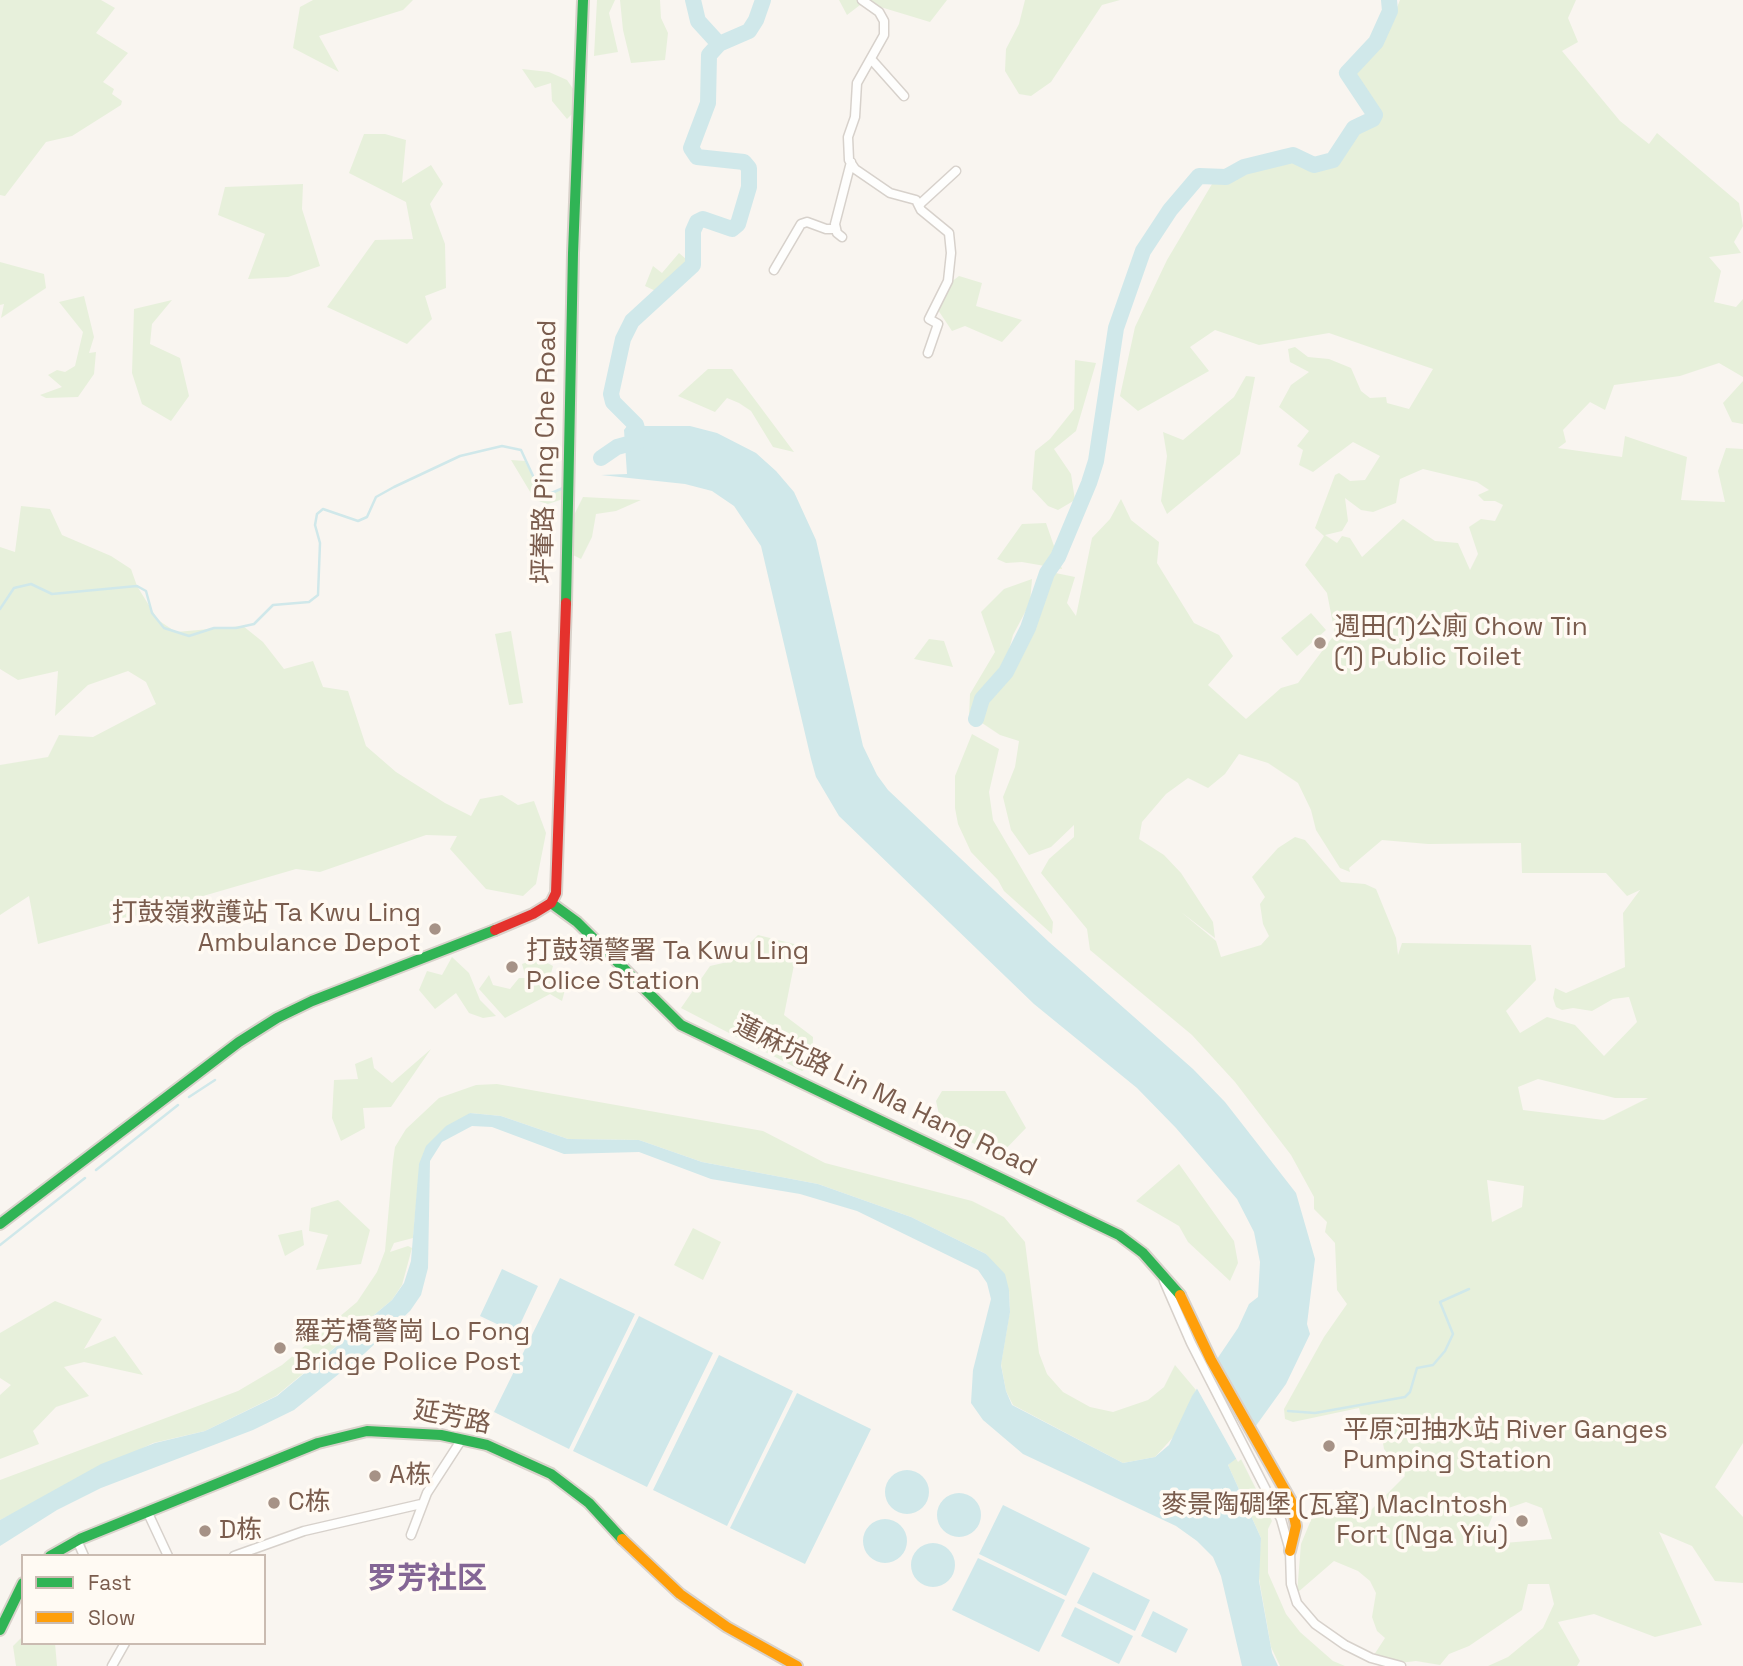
<!DOCTYPE html>
<html>
<head>
<meta charset="utf-8">
<style>
  body { margin:0 }
  #map { position:relative; width:1743px; height:1666px; overflow:hidden; background:#f9f5f0; font-family:"Space Grotesk",sans-serif }
  canvas { display:block }
  .legend { position:absolute; left:21px; top:1554px; width:245px; height:91px; box-sizing:border-box; background:#fffaf3; border:2px solid #cabbb1; margin:0; padding:9px 12px; list-style:none; font-size:21px; color:#7a5c4d }
  .legend li { display:flex; align-items:center; gap:14px; height:35px }
  .legend b { width:35px; border:2px solid #cabbb1 }
</style>
</head>
<body>
<div id="map">
<canvas width="1743" height="1666"></canvas>
<ul class="legend">
<li><b style="height:9px;background:#30b455"></b>Fast</li>
<li><b style="height:9px;background:#ff9f0a"></b>Slow</li>
</ul>
</div>
<script>
const ctx = document.querySelector('canvas').getContext('2d');
ctx.lineJoin = 'round';
function fill(path, color) { ctx.fillStyle = color; ctx.fill(path, 'evenodd'); }
const toPath = rows => new Path2D(rows.map(r => 'M' + r).join(''));
function trace(path, color, width, dash) { ctx.strokeStyle = color; ctx.lineWidth = width; ctx.lineCap = dash ? 'butt' : 'round'; ctx.setLineDash(dash || []); ctx.stroke(path); }
function write(font, color, halo, rows, align = 'center') {
  ctx.font = font + ' "Space Grotesk","Noto Sans SC",sans-serif'; ctx.lineWidth = 7; ctx.setLineDash([]); ctx.textBaseline = 'middle'; ctx.strokeStyle = halo; ctx.fillStyle = color; for (const [text, x, y, turn = 0] of rows) {
    ctx.save(); ctx.translate(x, y); ctx.rotate((+turn || 0) * Math.PI / 180); ctx.textAlign = isNaN(turn) ? turn : align; if (halo) ctx.strokeText(text, 0, 0); ctx.fillText(text, 0, 0); ctx.restore();
  }
}
const green = toPath([
  [0,0,101,0,115,8,96,33,128,53,103,82,114,89,112,94,122,101,121,105,72,136,46,142,5,196,0,195],
  [313,0,413,0,403,10,319,36,339,72,293,48,300,7],
  [597,0,615,0,609,13,618,52,594,56],
  [620,0,660,0,661,18,668,33,665,60,631,63,623,30],
  [839,0,947,0,930,22,864,2,847,15],
  [1025,0,1120,0,1102,5,1051,82,1031,96,1019,94,1005,71,1006,49,1019,24],
  [1400,0,1576,0,1568,18,1578,42,1562,51,1620,121,1649,144,1657,133,1739,203,1743,226,1734,242,1741,253,1709,257,1721,271,1714,302,1736,307,1743,299,1743,377,1719,363,1680,376,1614,385,1605,410,1590,402,1563,430,1566,442,1558,448,1622,457,1625,436,1687,457,1681,500,1725,502,1718,471,1726,448,1743,449,1743,1443,1715,1487,1743,1517,1743,1583,1715,1581,1692,1546,1659,1532,1702,1625,1655,1637,1594,1614,1558,1622,1580,1661,1577,1666,1488,1666,1508,1657,1543,1628,1554,1604,1549,1584,1528,1584,1522,1610,1469,1646,1449,1654,1440,1665,1416,1661,1391,1664,1372,1658,1385,1638,1377,1631,1372,1617,1376,1593,1370,1581,1358,1571,1334,1561,1297,1593,1301,1544,1318,1503,1370,1511,1405,1476,1384,1449,1380,1426,1361,1416,1359,1408,1293,1422,1285,1419,1284,1409,1324,1337,1347,1304,1337,1290,1335,1243,1325,1232,1327,1222,1314,1209,1314,1197,1291,1155,1235,1082,1192,1035,1090,950,1087,929,1041,873,1049,859,1074,837,1074,825,1051,847,1029,855,1011,830,1003,797,1015,767,1019,741,1000,735,976,719,982,699,1006,672,1040,599,1041,570,1075,577,1067,603,1076,616,1092,538,1110,519,1121,499,1131,520,1159,542,1157,563,1194,623,1219,635,1233,656,1208,685,1246,719,1281,688,1298,683,1335,634,1327,593,1305,565,1324,536,1315,528,1335,475,1339,473,1350,481,1365,480,1380,456,1353,442,1313,472,1299,465,1303,450,1297,446,1309,431,1279,407,1291,385,1309,372,1290,362,1288,349,1295,347,1308,357,1329,359,1351,368,1361,391,1370,398,1386,397,1387,403,1409,409,1433,369,1329,333,1259,345,1215,330,1190,347,1209,371,1138,411,1120,396,1135,327,1167,260,1212,184,1230,175,1293,155,1313,165,1329,161,1354,128,1374,115,1350,78,1356,62,1368,57,1392,20],
  [1423,469,1477,482,1489,490,1478,495,1484,501,1495,501,1503,505,1495,521,1481,519,1469,527,1478,554,1470,570,1458,543,1435,541,1403,519,1362,557,1350,538,1342,536,1337,543,1325,535,1342,531,1348,521,1345,498,1361,510,1373,512,1396,503,1400,479],
  [1239,754,1268,763,1298,783,1311,810,1316,830,1340,868,1350,872,1349,868,1382,840,1428,844,1521,843,1522,873,1606,873,1627,896,1640,890,1623,913,1625,967,1566,993,1555,988,1553,998,1556,1007,1562,1010,1573,1008,1592,1011,1613,999,1629,997,1637,1022,1604,1056,1575,1025,1547,1017,1520,1033,1506,1011,1536,980,1531,945,1402,943,1398,955,1396,938,1376,889,1365,884,1341,882,1305,840,1295,837,1278,848,1252,877,1265,897,1260,904,1263,924,1269,936,1261,945,1221,957,1216,941,1181,912,1215,938,1213,922,1181,873,1164,855,1139,839,1142,822,1166,794,1188,778,1208,788,1225,774],
  [1538,1079,1615,1098,1648,1098,1604,1120,1523,1110,1518,1087],
  [1487,1180,1524,1186,1522,1207,1492,1222],
  [1526,1502,1542,1508,1552,1539,1480,1545,1494,1513],
  [522,69,549,72,567,80,576,93,575,111,567,119,552,101,551,83,535,88],
  [364,134,385,134,406,140,402,183,431,165,443,184,430,204,445,244,446,288,425,296,432,319,407,344,327,307,375,240,413,239,406,202,349,173],
  [303,184,302,209,320,266,288,277,248,279,265,234,218,215,225,187],
  [679,253,693,265,677,282,660,293,645,286,653,266,662,273],
  [0,262,44,274,46,288,1,318,4,304,0,305],
  [959,276,982,283,976,306,1022,320,1002,342,965,326,952,331,936,307,938,292],
  [84,296,94,337,89,353,96,352,94,374,78,397,46,398,40,395,62,387,48,375,57,370,65,372,75,366,83,332,59,302],
  [172,300,152,324,150,344,180,358,189,396,171,421,142,404,132,373,134,309],
  [1075,360,1096,363,1076,431,1054,449,1071,474,1075,500,1058,510,1048,506,1032,489,1035,451,1050,439,1074,409],
  [708,369,732,369,794,452,773,447,751,411,739,403,727,398,715,412,678,396],
  [1246,376,1255,377,1240,454,1167,514,1161,501,1167,456,1163,432,1183,440,1234,397],
  [1743,381,1743,424,1732,422,1723,403],
  [511,460,525,461,540,491,547,495,563,488,563,499,548,504,535,500],
  [583,497,641,500,616,511,596,514,592,537,581,559,571,554,572,519],
  [21,506,50,509,62,535,111,556,131,569,137,586,158,620,176,632,243,626,263,642,284,669,313,661,323,687,348,691,366,746,396,772,445,803,471,816,480,799,502,795,518,805,534,801,546,833,536,884,523,896,486,889,450,849,457,836,426,835,320,872,296,869,38,944,29,896,0,915,0,765,48,757,59,735,93,737,156,704,146,682,128,671,88,685,55,716,58,671,18,680,0,669,0,547,15,552],
  [1046,523,1062,569,1022,562,1006,563,997,559,1022,524],
  [1032,579,1030,603,1013,635,1006,661,969,717,970,694,995,652,981,612,1004,589],
  [1311,613,1326,630,1297,656,1281,638],
  [511,631,523,703,509,705,495,634],
  [929,639,944,641,953,667,914,659],
  [972,734,999,749,989,792,993,820,1053,922,1052,934,1004,891,998,880,971,852,958,824,955,808,955,776],
  [758,935,798,945,784,1015,813,1037,812,1065,802,1071,681,1008,710,966,732,961],
  [452,957,469,973,480,1000,496,1016,483,1018,469,1013,456,993,435,1009,419,990,427,971,442,975],
  [538,958,553,966,550,977,566,986,562,1001,550,994,505,1018,479,989,489,975,493,985,510,989,519,978,526,978,522,964],
  [431,1049,391,1107,363,1108,365,1128,341,1141,332,1118,334,1080,358,1079,355,1064,372,1057,374,1068,392,1083],
  [497,1084,763,1131,825,1163,972,1201,1004,1217,1025,1242,1039,1353,1047,1374,1063,1392,1090,1407,1113,1412,1148,1400,1164,1387,1175,1365,1196,1390,1176,1434,1155,1457,1123,1463,1013,1405,1006,1391,1001,1364,1010,1310,1009,1290,986,1254,911,1217,818,1184,702,1162,639,1140,568,1139,501,1116,470,1113,420,1163,413,1238,394,1243,390,1252,408,1246,412,1248,402,1285,392,1300,276,1396,205,1431,153,1443,0,1520,0,1480,238,1391,282,1365,357,1302,377,1272,385,1251,393,1161,395,1147,406,1129,439,1098,476,1085],
  [942,1091,1005,1091,1026,1128,999,1156,942,1128,936,1101],
  [1179,1164,1234,1241,1238,1263,1230,1281,1188,1242,1179,1226,1136,1201],
  [338,1200,370,1230,361,1264,316,1270,328,1235,309,1231,311,1208],
  [693,1228,721,1242,703,1280,674,1265],
  [302,1230,304,1245,285,1256,278,1235],
  [55,1301,102,1319,84,1349,115,1336,143,1375,84,1362,64,1367,89,1396,56,1407,33,1431,39,1444,0,1459,0,1395,11,1385,0,1378,0,1333],
  [1239,1455,1272,1521,1268,1529,1268,1573,1286,1614,1300,1632,1333,1661,1345,1666,1280,1666,1271,1647,1258,1573,1261,1538,1228,1465],
  [23,1636,23,1643,55,1643,57,1666,16,1666,13,1646]
]);
const water = toPath([
  [627,426,690,426,717,433,756,453,776,471,794,492,816,540,863,746,877,775,888,790,1049,942,1193,1069,1225,1102,1296,1193,1315,1259,1307,1324,1310,1334,1286,1384,1245,1441,1246,1451,1228,1465,1261,1538,1259,1581,1272,1653,1278,1666,1242,1666,1221,1576,1213,1557,1197,1541,1176,1526,1023,1454,983,1420,971,1403,973,1370,991,1299,987,1283,978,1270,857,1211,800,1194,711,1179,639,1152,564,1154,492,1127,472,1126,442,1142,430,1161,428,1268,421,1295,410,1311,365,1353,294,1410,253,1430,101,1488,57,1510,0,1546,0,1520,101,1464,155,1443,205,1431,277,1396,392,1300,404,1283,411,1261,419,1164,426,1146,446,1126,470,1113,501,1116,568,1139,639,1140,702,1162,818,1184,911,1217,986,1254,1005,1274,1009,1290,1010,1312,1001,1365,1006,1391,1012,1405,1123,1463,1155,1457,1169,1445,1192,1396,1238,1328,1249,1304,1258,1297,1260,1262,1254,1232,1237,1199,1176,1128,1137,1088,1034,1004,839,816,816,777,811,759,761,546,734,506,712,491,685,484,601,475,627,474,624,430],
  [502,1269,538,1286,516,1333,480,1316],
  [560,1278,635,1314,569,1449,494,1412],
  [639,1316,713,1353,647,1487,573,1451],
  [719,1355,793,1391,727,1526,653,1490],
  [797,1393,871,1429,805,1564,730,1528],
  '885 1492a22 22 0 1 1 44 0a22 22 0 1 1-44 0Z',
  '937 1515a22 22 0 1 1 44 0a22 22 0 1 1-44 0Z',
  [1003,1505,1090,1548,1066,1596,979,1554],
  '863 1541a22 22 0 1 1 44 0a22 22 0 1 1-44 0Z',
  '911 1565a22 22 0 1 1 44 0a22 22 0 1 1-44 0Z',
  [978,1558,1065,1600,1039,1652,952,1610],
  [1093,1572,1150,1600,1135,1631,1077,1603],
  [1075,1607,1133,1636,1119,1664,1061,1636],
  [1153,1611,1188,1629,1176,1653,1141,1636]
]);
const pier = toPath([
  [1216,1357,1257,1431,1249,1443,1249,1452,1238,1462,1195,1385]
]);
const stream = toPath([
  [0,609,14,588,31,584,52,594,137,586,146,591,152,613,164,628,189,636,214,628,236,628,254,624,273,605,309,602,318,595,320,543,315,525,317,514,323,509,358,521,367,517,376,497,394,487,460,456,502,446,521,450,540,491,547,495,563,488],
  [189,1097,215,1080],
  [96,1170,178,1105],
  [0,1245,85,1178],
  [1288,1411,1315,1413,1405,1397,1410,1392,1417,1368,1433,1365,1445,1351,1453,1334,1440,1302,1469,1289]
]);
const river = toPath([
  [693,0,698,21,719,44],
  [640,439,636,425,613,402,611,394,623,339,632,321,693,265,693,231,697,222,703,219,732,229,738,224,749,187,749,168,744,162,697,157,691,148,708,103,709,55,719,44,749,31,756,20,763,0],
  [601,458,617,447,646,439],
  [976,719,982,699,1006,672,1028,628,1047,573,1058,557,1089,483,1096,461,1116,328,1143,251,1170,210,1199,176,1226,177,1244,167,1293,155,1314,165,1333,160,1354,128,1373,119,1375,115,1347,73,1376,42,1390,11,1389,0]
]);
const street = toPath([
  [862,0,879,12,884,21,884,35,857,83,855,117,848,137,849,160,855,169,890,193,916,200,921,210,949,233,951,253,948,281,929,319,938,324,928,353],
  [871,59,904,96],
  [920,204,956,171],
  [842,237,837,233,835,224,851,162],
  [774,270,801,224,807,222,826,229,836,229],
  [1164,1281,1191,1343,1281,1519,1290,1551,1291,1584,1297,1603,1315,1624,1345,1645,1371,1658,1401,1666],
  [147,1511,168,1556],
  [411,1535,427,1493,462,1439],
  [77,1540,84,1556],
  [234,1556,304,1531,421,1504],
  [112,1666,125,1643]
]);
const fast = toPath([
  [566,603,573,253,583,0],
  [551,903,577,922,681,1025,1119,1235,1143,1253,1180,1295],
  [0,1224,239,1042,277,1018,312,1001,495,930],
  [50,1556,80,1539,318,1443,367,1431,441,1435,487,1445,551,1474,589,1503,622,1539],
  [0,1630,23,1583]
]);
const slow = toPath([
  [1180,1295,1211,1360,1291,1501,1296,1526,1290,1551],
  [622,1539,680,1594,727,1627,797,1666]
]);
const jam = toPath([
  [495,930,533,914,551,903,556,893,566,603]
]);
const markers = [
  [1320,643,7,"#a69286"],
  [435,929,7,"#a69286"],
  [512,967,7,"#a69286"],
  [280,1348,7,"#a69286"],
  [1329,1446,7,"#a69286"],
  [375,1476,7,"#a69286"],
  [274,1503,7,"#a69286"],
  [1522,1521,7,"#a69286"],
  [205,1531,7,"#a69286"]
];
const streetNames = [
  ["坪輋路 Ping Che Road",546,452,-89],
  ["蓮麻坑路 Lin Ma Hang Road",885,1097,26],
  ["延芳路",452,1418,11]
];
const poiNames = [
  ["週田(1)公廁 Chow Tin",1334,628],
  ["(1) Public Toilet",1334,658],
  ["打鼓嶺救護站 Ta Kwu Ling",421,914,"right"],
  ["Ambulance Depot",421,944,"right"],
  ["打鼓嶺警署 Ta Kwu Ling",526,952],
  ["Police Station",526,982],
  ["羅芳橋警崗 Lo Fong",294,1333],
  ["Bridge Police Post",294,1363],
  ["平原河抽水站 River Ganges",1343,1431],
  ["Pumping Station",1343,1461],
  ["A栋",389,1476],
  ["C栋",288,1503],
  ["麥景陶碉堡 (瓦窰) MacIntosh",1508,1506,"right"],
  ["Fort (Nga Yiu)",1508,1536,"right"],
  ["D栋",219,1531]
];
const quarterNames = [
  ["罗芳社区",427,1580]
];
fill(green, '#e7f0db');
fill(water, '#d0e8ea');
fill(pier, '#f9f5f0');
trace(stream, '#d0e8ea', 2.5);
trace(river, '#d0e8ea', 16);
trace(street, '#d7d1cb', 11);
trace(fast, '#d9d2cb', 14);
trace(slow, '#d9d2cb', 14);
trace(jam, '#d9d2cb', 14);
trace(street, '#fefefd', 8);
trace(fast, '#30b455', 10);
trace(slow, '#ff9f0a', 10);
trace(jam, '#e5322d', 10);
for (const [x, y, r, color] of markers) { const dot = new Path2D(); dot.arc(x, y, r, 0, 2 * Math.PI); ctx.fillStyle = color; ctx.fill(dot); trace(dot, '#fffaf3', 2.5); }
write('26px', '#7a5c4d', '#fffaf3', streetNames);
write('26px', '#7a5c4d', '#fffaf3', poiNames, 'left');
write('bold 30px', '#846695', '#fffaf3', quarterNames);
</script>
</body>
</html>
